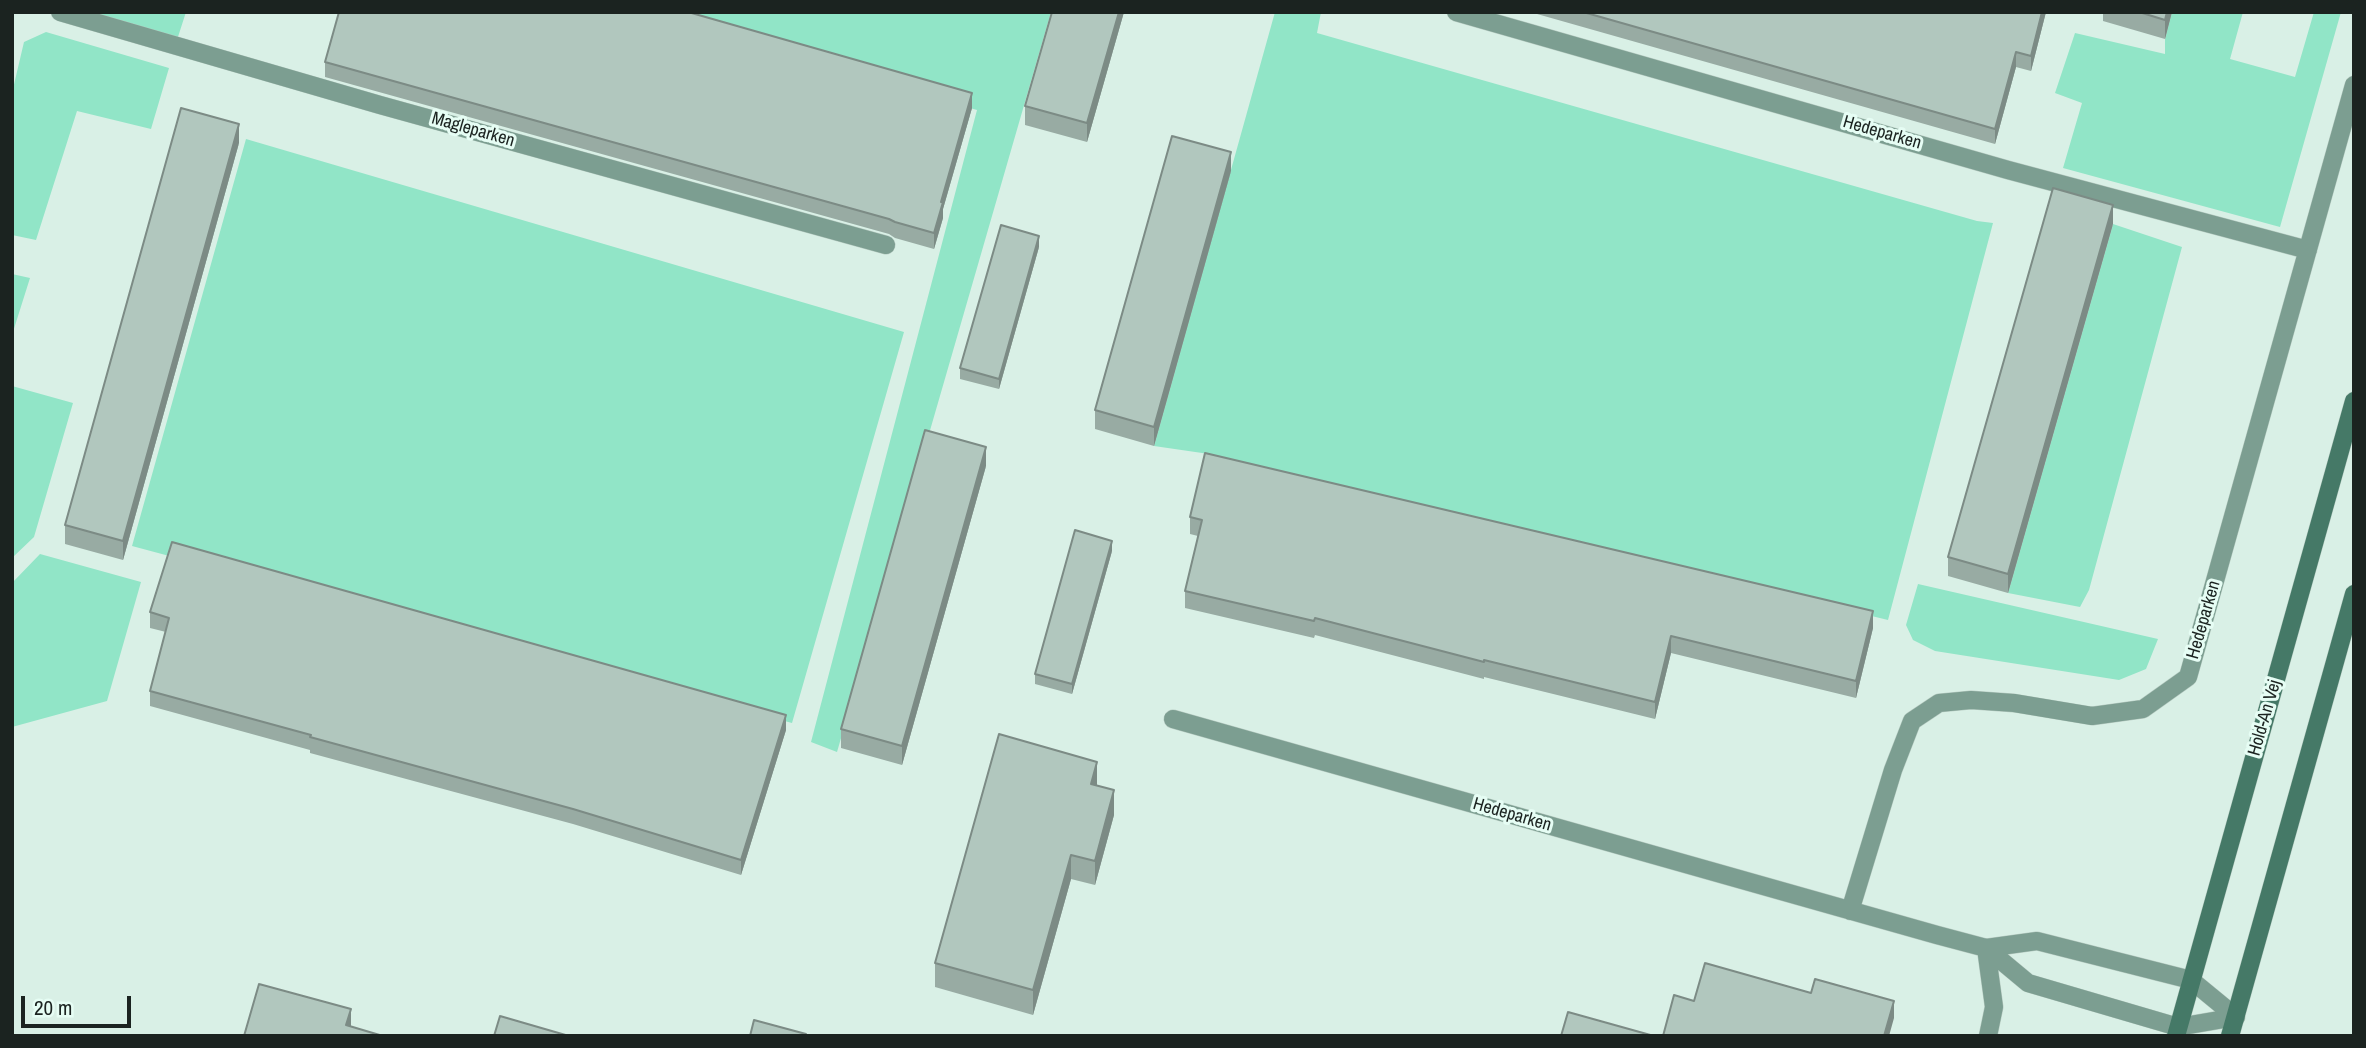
<!DOCTYPE html>
<html>
<head>
<meta charset="utf-8">
<style>
  body { margin:0 }
  #map { position:relative; width:2366px; height:1048px; overflow:hidden; background:#d9f0e6; font-family:"Archivo Narrow",sans-serif }
  canvas { display:block }
  .frame { position:absolute; inset:0; border:14px solid #1b2320; pointer-events:none }
  .scale { position:absolute; left:21px; top:996px; width:110px; height:32px; box-sizing:border-box; border:4px solid #1b2320; border-top:0; padding-left:9px; font-size:21px; line-height:24px; white-space:nowrap; color:#1b2320; -webkit-text-stroke:5px #e6fdf4; paint-order:stroke }
</style>
</head>
<body>
<div id="map">
<canvas width="2366" height="1048"></canvas>
<div class="frame"></div>
<div class="scale">20 m</div>
</div>
<script>
const ctx = document.querySelector('canvas').getContext('2d');
ctx.lineJoin = 'round';
function fill(path, color) { ctx.fillStyle = color; ctx.fill(path, 'evenodd'); }
const toPath = rows => new Path2D(rows.map(r => 'M' + r).join(''));
function trace(path, color, width, dash) { ctx.strokeStyle = color; ctx.lineWidth = width; ctx.lineCap = dash ? 'butt' : 'round'; ctx.setLineDash(dash || []); ctx.stroke(path); }
function write(font, color, halo, rows, align = 'center') {
  ctx.font = font + ' "Archivo Narrow",sans-serif'; ctx.lineWidth = 6; ctx.setLineDash([]); ctx.textBaseline = 'middle'; ctx.strokeStyle = halo; ctx.fillStyle = color; for (const [text, x, y, turn = 0] of rows) {
    ctx.save(); ctx.translate(x, y); ctx.rotate((+turn || 0) * Math.PI / 180); ctx.textAlign = isNaN(turn) ? turn : align; if (halo) ctx.strokeText(text, 0, 0); ctx.fillText(text, 0, 0); ctx.restore();
  }
}
const green = toPath([
  [82,12,186,12,177,40],
  [634,12,1051,12,837,752,811,742,977,110],
  [1275,12,1321,12,1317,33,1977,221,1993,223,1888,620,1209,454,1154,446],
  [2172,12,2243,12,2230,59,2295,77,2314,12,2341,12,2280,227,2063,168,2082,103,2055,93,2075,33,2165,54,2165,39],
  [46,32,169,68,151,129,77,111,36,240,12,235,12,93,24,42],
  [246,139,904,332,792,723,132,546],
  [2113,224,2182,247,2089,590,2080,607,2008,593],
  [12,274,30,278,12,335],
  [12,386,73,403,34,537,12,558],
  [40,554,141,582,107,701,12,727,12,583],
  [1918,584,2158,639,2146,669,2119,680,1935,651,1913,640,1906,625]
]);
const street = toPath([
  [60,12,380,105,886,245],
  [1456,12,2008,170,2308,250],
  [1173,719,1937,935,1986,948,2037,941,2191,980,2236,1017],
  [1850,911,1893,770,1912,721,1939,703,1971,700,2014,703,2092,716,2143,709,2188,677,2354,85],
  [1986,948,2028,983,2178,1027,2236,1017],
  [1986,948,1994,1007,1988,1036]
]);
const secondary = toPath([
  [2176,1036,2354,401],
  [2230,1036,2354,594]
]);
const wall = toPath([
  [1052,12,1124,12,1087,142,1025,125,1025,106],
  [1530,12,2046,12,2031,71,2016,67,1995,144],
  [2103,12,2172,12,2165,39,2103,21],
  [325,62,972,108,943,209,943,218,934,249,895,238,889,234,325,77],
  [239,143,123,560,65,544,65,525],
  [1231,171,1154,446,1095,429,1095,410],
  [2113,224,2008,593,1948,576,1948,557],
  [1039,247,999,389,960,379,960,368],
  [986,466,902,765,841,748,841,729],
  [1190,517,1873,628,1856,698,1671,653,1655,719,1484,677,1484,679,1315,635,1314,638,1185,608,1185,591,1198,536,1190,534],
  [1112,551,1072,694,1035,684,1035,674],
  [150,612,786,730,741,875,573,824,310,753,310,750,150,706,150,691,166,632,150,628],
  [1097,786,1114,815,1095,885,1071,879,1033,1015,935,987,935,963]
]);
const shadedWall = toPath([
  [1119,12,1124,12,1087,142,1087,123],
  [2042,12,2046,12,2031,71,2031,56],
  [2167,12,2172,12,2165,39,2165,20],
  [2016,52,2016,67,1995,144,1995,129],
  [972,93,972,108,943,209,943,218,934,249,934,233,941,202],
  [239,124,239,143,123,560,123,541],
  [1231,152,1231,171,1154,446,1154,427],
  [2113,205,2113,224,2008,593,2008,574],
  [1039,236,1039,247,999,389,999,379],
  [986,447,986,466,902,765,902,746],
  [1112,541,1112,551,1072,694,1072,684],
  [1873,611,1873,628,1856,698,1856,681],
  [1671,636,1671,653,1655,719,1655,702],
  [786,715,786,730,741,875,741,860],
  [1097,762,1097,786,1091,784],
  [1114,790,1114,815,1095,885,1095,861],
  [1071,855,1071,879,1033,1015,1033,990],
  [1894,1001,1894,1018,1889,1036,1884,1036],
  [351,1009,351,1028,346,1025]
]);
const building = toPath([
  [339,12,688,12,972,93,941,202,943,202,934,233,895,222,889,219,325,62,339,12],
  [1052,12,1119,12,1087,123,1025,106,1052,12],
  [1583,12,2042,12,2031,56,2016,52,1995,129,1583,12],
  [2139,12,2167,12,2165,20,2139,12],
  [181,108,239,124,123,541,65,525,181,108],
  [1172,136,1231,152,1154,427,1095,410,1172,136],
  [2053,188,2113,205,2008,574,1948,557,2053,188],
  [1001,225,1039,236,999,379,960,368,1001,225],
  [925,430,986,447,902,746,841,729,925,430],
  [1205,453,1873,611,1856,681,1671,636,1655,702,1484,660,1484,662,1315,618,1314,621,1185,591,1202,520,1190,517,1205,453],
  [1075,530,1112,541,1072,684,1035,674,1075,530],
  [172,542,786,715,741,860,573,809,310,737,311,735,150,691,169,618,150,612,172,542],
  [999,734,1097,762,1091,784,1114,790,1095,861,1071,855,1033,990,935,963,999,734],
  [1705,963,1811,993,1815,979,1894,1001,1884,1036,1663,1036,1674,995,1694,1001,1705,963],
  [259,984,351,1009,346,1025,383,1036,244,1036,259,984],
  [1568,1012,1654,1036,1561,1036,1568,1012],
  [500,1016,569,1036,494,1036,500,1016],
  [754,1020,806,1034,805,1036,750,1036,754,1020]
]);
const streetNames = [
  ["Magleparken",473,130,16],
  ["Hedeparken",1882,133,16],
  ["Hedeparken",2204,620,-74],
  ["Hold-An Vej",2265,718,-74],
  ["Hedeparken",1512,815,16]
];
fill(green, '#91e5c7');
trace(street, '#b7cbc2', 19);
trace(secondary, '#b7cbc2', 19);
trace(street, '#7c9e91', 18);
trace(secondary, '#457967', 18);
fill(wall, '#98aba3');
fill(shadedWall, '#7c8b85');
fill(building, '#b1c7be');
trace(building, '#7c8b85', 2);
write('18px', '#1b2320', '#e6fdf4', streetNames);
</script>
</body>
</html>
